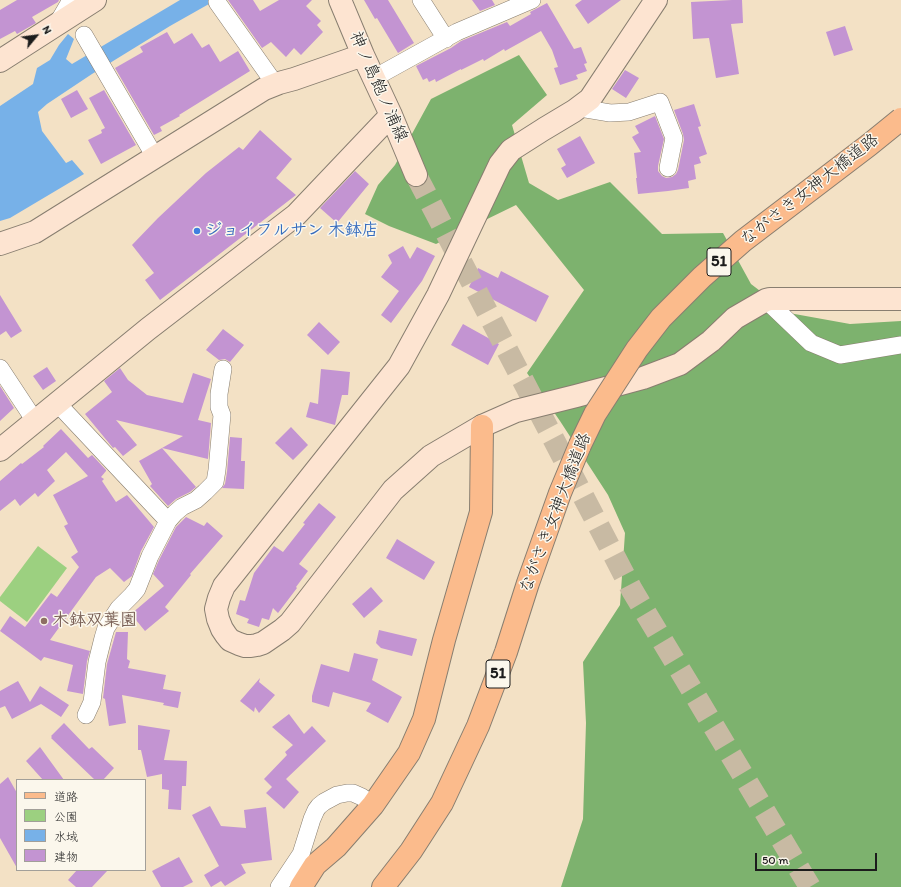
<!DOCTYPE html>
<html>
<head>
<meta charset="utf-8">
<style>
  body { margin:0 }
  #map { position:relative; width:901px; height:887px; overflow:hidden; background:#f3e1c5; font-family:Itim,"Klee One",sans-serif }
  canvas { display:block }
  .legend { position:absolute; left:16px; top:779px; width:130px; height:92px; box-sizing:border-box; background:#fbf7ec; border:1px solid #a29f99; margin:0; padding:5px 7px; list-style:none; font-size:12px; color:#1c1c1c }
  .legend li { display:flex; align-items:center; gap:8px; height:20px }
  .legend b { width:20px; border:1px solid #a29f99 }
  .north { position:absolute; left:16px; top:16px; width:40px; height:40px; -webkit-text-stroke:3px #fbf7ec; paint-order:stroke; rotate:61deg; font-size:11px; font-weight:700; line-height:16px; text-align:center; color:#1c1c1c }
  .north::after { content:''; display:block; margin:auto; width:14px; height:18px; background:#1c1c1c; clip-path:polygon(50% 0,100% 100%,50% 72%,0 100%) }
  .scale { position:absolute; left:755px; top:853px; width:122px; height:18px; box-sizing:border-box; border:2px solid #1c1c1c; border-top:0; padding-left:5px; font-size:12px; line-height:14px; white-space:nowrap; color:#1c1c1c; -webkit-text-stroke:3px #fbf7ec; paint-order:stroke }
</style>
</head>
<body>
<div id="map">
<canvas width="901" height="887"></canvas>
<ul class="legend">
<li><b style="height:5px;background:#fbbb8c"></b>道路</li>
<li><b style="height:11px;background:#9cd080"></b>公園</li>
<li><b style="height:11px;background:#77b1e8"></b>水域</li>
<li><b style="height:11px;background:#c394d2"></b>建物</li>
</ul>
<div class="north">N</div>
<div class="scale">50 m</div>
</div>
<script>
const ctx = document.querySelector('canvas').getContext('2d');
ctx.lineJoin = 'round';
function fill(path, color) { ctx.fillStyle = color; ctx.fill(path, 'evenodd'); }
const toPath = rows => new Path2D(rows.map(r => 'M' + r).join(''));
function trace(path, color, width, dash) { ctx.strokeStyle = color; ctx.lineWidth = width; ctx.lineCap = dash ? 'butt' : 'round'; ctx.setLineDash(dash || []); ctx.stroke(path); }
function write(font, color, halo, rows, align = 'center') {
  ctx.font = font + ' Itim,"Klee One",sans-serif'; ctx.lineWidth = 3; ctx.setLineDash([]); ctx.textBaseline = 'middle'; ctx.strokeStyle = halo; ctx.fillStyle = color; for (const [text, x, y, turn = 0] of rows) {
    ctx.save(); ctx.translate(x, y); ctx.rotate((+turn || 0) * Math.PI / 180); ctx.textAlign = isNaN(turn) ? turn : align; if (halo) ctx.strokeText(text, 0, 0); ctx.fillText(text, 0, 0); ctx.restore();
  }
}
const green = toPath([
  [38,546,67,568,27,622,0,601,0,597]
]);
const forest = toPath([
  [519,55,547,95,512,125,529,183,558,200,610,182,662,234,723,233,751,284,789,313,850,324,901,321,901,887,561,887,583,819,586,723,583,662,620,605,625,533,608,495,560,421,527,373,584,290,516,205,436,244,389,226,365,214,378,185,395,165,431,99]
]);
const water = toPath([
  [180,0,216,0,170,26,92,74,47,104,38,112,42,131,66,163,72,160,84,174,10,218,0,221,0,106,33,84,37,68,50,60,59,45,68,34,74,39,66,59,72,64]
]);
const building = toPath([
  [17,0,59,0,58,2,32,17,36,23,17,34,15,31,0,39,0,10],
  [228,0,253,0,260,11,279,0,312,0,306,6,321,21,317,25,323,32,301,55,294,48,286,57,271,42,262,48],
  [364,0,388,0,414,43,398,53,377,18,375,19],
  [472,0,492,0,495,5,480,11],
  [582,0,621,0,588,24,575,5],
  [732,0,742,0,743,23,731,24,739,74,716,78,709,38,693,39,691,2],
  [547,3,574,49,581,47,587,63,584,64,587,71,576,75,578,79,560,85,554,68,558,67,552,50,541,31,505,51,504,49,484,61,483,59,461,70,461,69,436,82,435,79,429,82,427,78,423,80,416,66,451,48,461,41,507,22,510,26,531,14,530,12],
  [845,26,853,50,834,56,826,32],
  [167,32,174,44,192,33,202,48,209,44,220,62,238,51,250,71,179,115,180,116,160,127,162,131,154,135,115,68,143,52,140,47],
  [625,70,639,78,626,98,612,89],
  [77,90,88,109,71,118,61,99],
  [104,90,136,145,101,164,88,140,102,133,101,130,105,128,89,98],
  [694,104,701,126,698,127,707,154,699,157,701,163,694,165,696,179,688,181,689,188,668,191,638,194,636,178,637,178,634,153,641,152,632,137,639,133,635,126,655,116,664,139,658,166,658,171,662,176,666,178,672,177,676,174,678,170,684,140,683,134,674,110],
  [260,130,292,159,276,178,296,195,160,300,145,280,154,273,132,245,158,218,206,173,239,147,243,150],
  [580,136,595,163,567,178,561,168,566,165,557,149],
  [355,171,369,184,337,223,320,208],
  [403,246,410,259,417,247,435,256,422,281,391,323,381,315,399,291,381,277,392,263,388,255],
  [478,268,498,278,501,271,549,296,536,322,469,287],
  [0,295,22,331,11,338,6,331,0,335],
  [319,322,340,342,328,355,307,335],
  [463,324,499,344,488,365,451,345],
  [223,329,244,345,230,362,225,359,219,360,206,350],
  [47,367,56,381,43,390,33,376],
  [120,368,128,380,147,395,183,403,193,373,211,379,198,420,211,423,208,459,162,448,183,436,116,420,137,445,123,456,115,447,113,448,85,414,112,392,104,381],
  [321,369,350,372,348,395,342,395,335,425,306,417,310,402,318,404],
  [0,386,14,408,0,421],
  [291,427,308,445,293,460,275,443],
  [61,429,88,458,92,455,106,470,106,471,101,477,104,479,102,481,116,502,127,495,154,527,141,551,132,576,124,582,110,568,96,577,50,640,90,651,87,661,83,694,67,691,73,665,44,657,41,661,0,631,10,616,25,627,51,593,57,597,79,567,71,557,78,552,64,526,68,524,53,495,88,476,66,452,47,470,55,481,38,497,35,493,20,506,15,499,0,511,0,481,21,463,22,464,44,447,43,446],
  [230,437,242,438,241,461,245,461,244,489,222,488,225,484,227,472],
  [162,448,196,487,190,492,176,499,168,506,150,486,152,484,139,461],
  [319,503,336,517,299,564,308,571,296,587,297,588,278,613,273,608,269,620,262,618,259,627,247,623,249,619,236,614,240,600,245,601,254,573,274,546,283,552,305,524,303,523],
  [186,517,204,526,207,522,223,536,190,574,191,575,165,607,169,611,145,631,131,614,164,586,153,574,159,560,176,527],
  [397,539,435,562,424,580,386,558],
  [371,587,383,601,364,618,352,604],
  [379,630,417,639,412,656,381,648,376,643],
  [116,632,128,632,127,659,130,661,128,668,166,675,163,689,181,692,178,708,163,705,164,703,122,695,126,723,109,726,105,699,103,698,107,664],
  [354,653,378,659,372,680,402,697,388,723,366,711,371,703,333,692,329,707,312,702,312,696,321,664,349,672],
  [260,678,259,682,275,695,259,713,255,707,254,712,240,701],
  [18,681,30,702,40,686,69,705,61,717,41,704,12,719,5,706,0,708,0,691],
  [289,714,304,734,312,726,326,741,286,779,299,792,284,809,266,793,272,787,264,779,287,755,285,752,293,745,272,727],
  [64,723,89,749,92,747,114,768,103,780,95,780,51,738,52,737,51,736],
  [138,725,170,730,164,760,187,761,186,786,182,786,181,810,168,809,169,790,162,789,162,774,147,777,141,750,138,750],
  [40,747,64,780,43,780,26,761],
  [8,777,17,793,17,868,0,838,0,784],
  [210,806,221,826,246,828,244,810,266,807,272,860,241,864,246,873,225,886,221,881,211,887,204,875,219,866,192,815],
  [179,857,193,882,183,887,161,887,152,871],
  [77,870,108,870,92,887,76,887,68,880]
]);
const secondaryTunnel = toPath([
  [416,175,632,590,810,887]
]);
const street = toPath([
  [421,0,446,39],
  [217,2,275,84],
  [57,24,71,0],
  [84,35,155,157],
  [374,78,457,32,532,0],
  [582,105,586,109,610,113,629,112,660,102,674,138,668,168],
  [766,300,811,343,840,355,901,345],
  [0,368,35,421],
  [57,403,168,521],
  [86,715,92,702,97,662,103,638,106,628,119,608,132,595,137,589,150,556,168,521,175,513,182,507,196,500,205,492,215,482,217,470,222,415,219,407,219,394,223,369],
  [279,887,301,854,312,819,316,810,319,806,324,802,337,795,347,793,353,793,362,797,373,805]
]);
const secondary = toPath([
  [340,0,363,55,391,115,416,175],
  [656,0,590,99,574,111,544,129,511,150,500,164,438,295,399,366,224,586,219,598,216,609,218,619,222,629,226,635,230,640,239,644,245,646,251,646,257,645,263,643,282,630,290,623,393,490,431,456,482,426,516,411,576,396,643,378,680,364,711,341,735,318,766,300,770,299,901,299],
  [0,61,95,0],
  [0,244,35,232,264,89,279,83,294,79,363,55],
  [0,450,148,329,296,215,391,115]
]);
const primary = toPath([
  [301,887,315,865,336,847,373,805,409,753,424,719,444,640,481,512,482,426],
  [383,887,411,851,442,803,478,726,506,652,528,583,560,493,580,445]
]);
const primaryBridge = toPath([
  [580,445,595,414,637,349,661,318,702,277,743,241,869,145,901,119]
]);
const markers = [
  [197,231,4,"#3f7fe0"],
  [44,621,4,"#8d6e63"]
];
const shields = [
  [719,262,24],
  [498,674,24]
];
const shieldNames = [
  ["51",719,262],
  ["51",498,674]
];
const streetNames = [
  ["神ノ島飽ノ浦線",378,87,66],
  ["ながさき女神大橋道路",810,190,-38],
  ["ながさき女神大橋道路",556,513,-69]
];
const shopNames = [
  ["ジョイフルサン 木鉢店",205,231]
];
const educationNames = [
  ["木鉢双葉園",52,621]
];
fill(green, '#9cd080');
fill(forest, '#7db26e');
fill(water, '#77b1e8');
fill(building, '#c394d2');
trace(secondaryTunnel, '#c8baa3', 22, [22, 11]);
trace(street, '#887e70', 18);
trace(secondary, '#887e70', 24);
trace(primary, '#887e70', 24);
trace(street, '#fff', 17);
trace(secondary, '#fde4d1', 22);
trace(primary, '#fbbb8c', 22);
trace(primaryBridge, '#887e70', 24, []);
trace(primaryBridge, '#fbbb8c', 22);
for (const [x, y, r, color] of markers) { const dot = new Path2D(); dot.arc(x, y, r, 0, 2 * Math.PI); ctx.fillStyle = color; ctx.fill(dot); trace(dot, '#fbf7ec', 1.5); }
for (const [x, y, w] of shields) { const box = new Path2D(); box.roundRect(x - w / 2, y - 14, w, 28, 3); ctx.fillStyle = '#fbf7ec'; ctx.fill(box); trace(box, '#1c1c1c', 1); }
write('bold 16px', '#1c1c1c', null, shieldNames);
write('17px', '#1c1c1c', '#fbf7ec', streetNames);
write('bold 17px', '#366cbe', '#fbf7ec', shopNames, 'left');
write('bold 17px', '#785e54', '#fbf7ec', educationNames, 'left');
</script>
</body>
</html>
